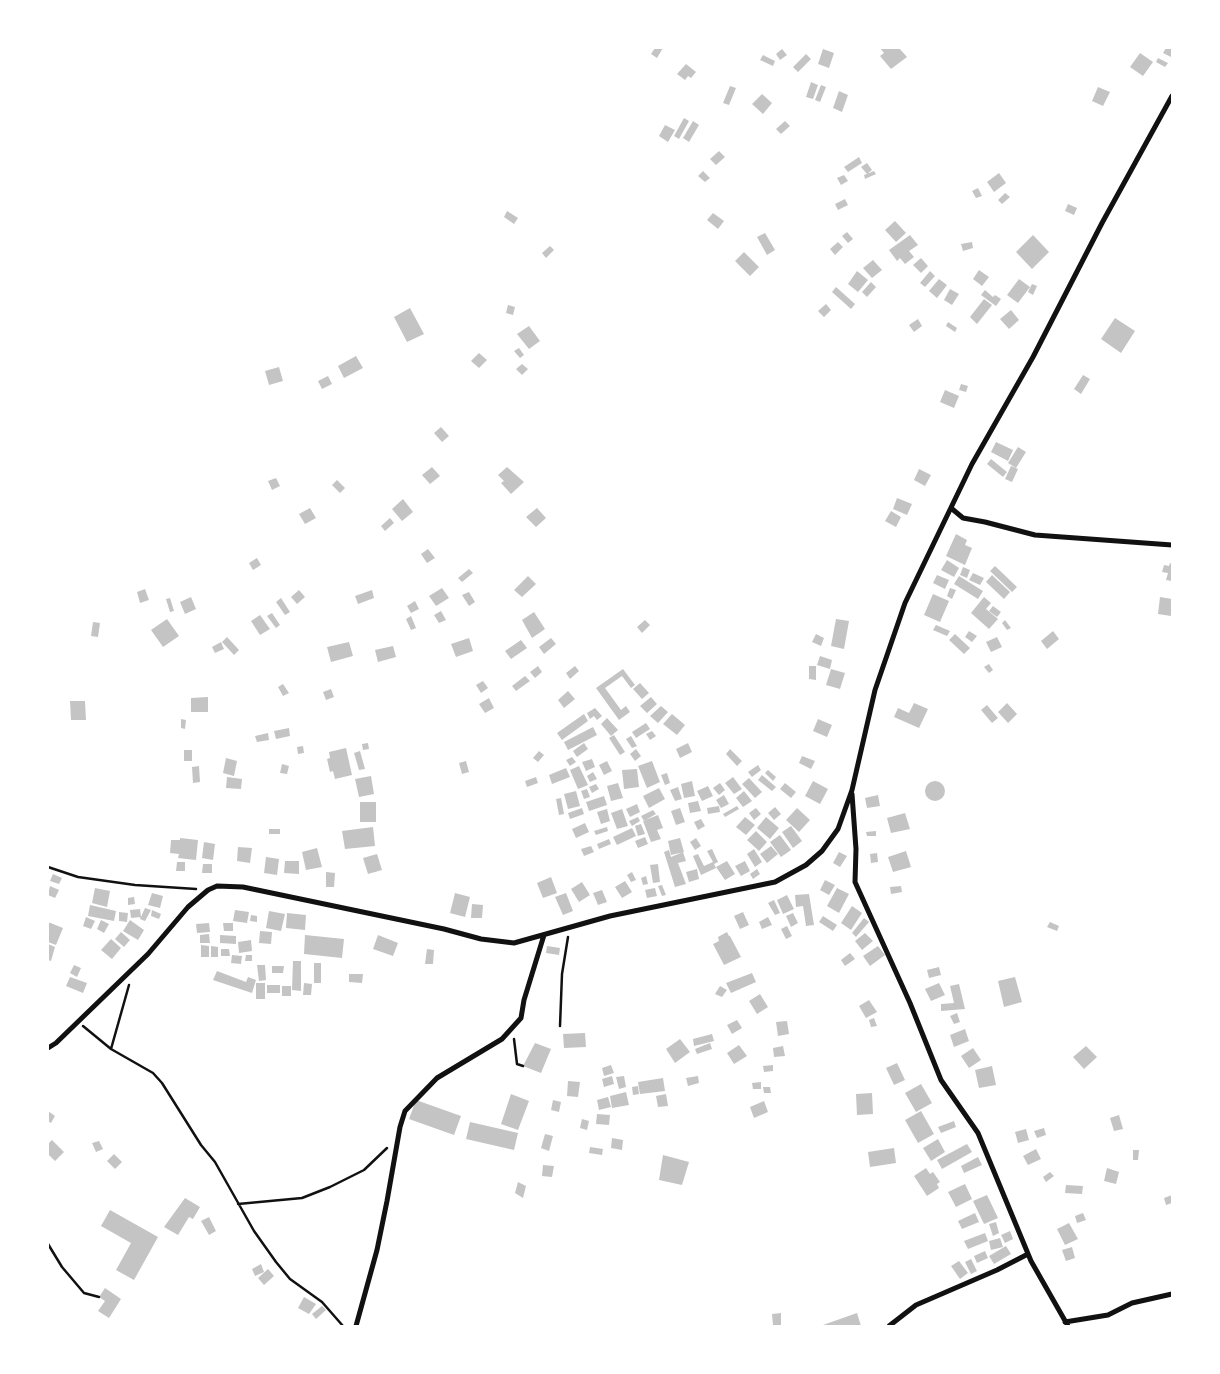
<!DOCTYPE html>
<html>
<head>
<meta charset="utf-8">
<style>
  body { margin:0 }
  #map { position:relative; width:1220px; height:1374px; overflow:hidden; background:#fff; font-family:Figtree,sans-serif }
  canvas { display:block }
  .frame { position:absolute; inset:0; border:49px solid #fff; pointer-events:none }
</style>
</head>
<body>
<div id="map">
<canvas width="1220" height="1374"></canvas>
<div class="frame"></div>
</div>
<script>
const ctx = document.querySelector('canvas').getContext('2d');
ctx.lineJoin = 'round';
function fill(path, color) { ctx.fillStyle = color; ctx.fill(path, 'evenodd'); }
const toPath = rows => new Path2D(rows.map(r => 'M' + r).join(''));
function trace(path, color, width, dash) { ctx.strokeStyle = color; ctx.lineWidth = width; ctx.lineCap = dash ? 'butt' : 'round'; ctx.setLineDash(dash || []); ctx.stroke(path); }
const building = toPath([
  [655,48,663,48,657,58,651,54],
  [880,48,899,48,907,57,891,69,880,56,884,53],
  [1166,48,1172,48,1171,57,1163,53],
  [782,49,787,55,780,60,776,54],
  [823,49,834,53,829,68,818,64],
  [1140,53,1153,62,1143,76,1130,67],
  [806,54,811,59,798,72,793,67],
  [763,55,775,61,773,66,760,60],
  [1158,58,1168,63,1165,67,1156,62],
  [686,64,696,72,691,78,688,76,685,80,677,74],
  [811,82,818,85,813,99,806,97],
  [821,85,826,87,820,102,815,100],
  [730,86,736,88,729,105,723,103],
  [1098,87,1110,92,1103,106,1092,101],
  [839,91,848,95,842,112,833,108],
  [762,94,772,103,763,114,752,104],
  [684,118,689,121,679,139,674,136],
  [693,121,699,125,689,142,683,138],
  [785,121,790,126,781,134,776,129],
  [665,125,675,130,668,142,659,136],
  [719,151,725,157,716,165,710,159],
  [859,157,862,163,848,172,844,167],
  [867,163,872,170,867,174,861,167],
  [703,171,710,178,705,182,698,176],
  [874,171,876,174,865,179,864,175],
  [999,173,1006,183,994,192,987,182],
  [844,175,848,181,841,185,837,178],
  [978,188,982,196,976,198,972,191],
  [1005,193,1010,197,1002,204,998,200],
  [845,199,848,205,838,210,835,204],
  [1068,204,1077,208,1074,215,1065,211],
  [507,211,518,218,514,224,504,217],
  [713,213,724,221,718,229,707,220],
  [895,221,906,233,896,242,885,230],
  [847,232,853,239,848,243,842,236],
  [765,233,775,250,767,255,757,237],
  [910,235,918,245,909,251,914,257,905,264,900,258,897,261,889,250],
  [1033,235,1049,252,1032,269,1016,252],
  [838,242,843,247,835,255,830,249],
  [972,242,973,248,963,251,961,244],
  [550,246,554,250,546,258,542,253],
  [744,252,759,267,750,276,735,261],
  [921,258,928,266,921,273,913,265],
  [873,260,882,270,872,278,863,268],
  [979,270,989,277,982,286,973,279],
  [857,271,868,280,858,292,848,284],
  [930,271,935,276,925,287,920,283],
  [939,279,947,285,937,298,929,291],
  [1019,279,1030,287,1018,303,1007,295],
  [871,282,876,287,867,297,862,292],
  [1032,284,1037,286,1033,295,1028,292],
  [836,287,855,304,851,309,832,292],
  [950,289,959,294,952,305,944,300],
  [985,290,993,297,995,295,1001,299,996,306,981,295],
  [984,299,992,305,977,324,970,317],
  [826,304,831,310,824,317,818,311],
  [508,305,515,307,513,315,506,313],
  [410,308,424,334,407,342,394,317],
  [1011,310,1019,320,1009,329,1000,319],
  [1115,318,1135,331,1121,353,1101,339],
  [918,319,922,326,914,332,909,325],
  [948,322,957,328,955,332,946,326],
  [529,326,540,341,529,349,517,334],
  [519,348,524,355,520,358,514,351],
  [479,353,487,360,479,368,471,361],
  [356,356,363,368,344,378,338,366],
  [522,364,528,369,522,375,516,369],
  [279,367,283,381,269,385,265,371],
  [1083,375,1090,379,1081,394,1074,389],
  [328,376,332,384,322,389,318,381],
  [961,384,968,386,966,392,959,390],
  [945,390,959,396,954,408,940,402],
  [441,427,449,436,442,442,434,433],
  [996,442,1013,450,1008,461,991,452],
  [1018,447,1026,452,1016,468,1008,463],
  [991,459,1007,472,1003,477,987,464],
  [1011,466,1018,469,1012,482,1005,479],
  [432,467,440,476,430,484,422,475],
  [507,467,524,482,511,494,501,483,504,481,498,475],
  [919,469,931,475,925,486,914,480],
  [276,478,280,486,272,490,268,481],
  [337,480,345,488,340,493,332,485],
  [897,498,912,504,907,515,893,509],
  [403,499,413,512,402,521,392,509],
  [310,508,316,518,305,524,299,514],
  [537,508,546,518,536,527,526,517],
  [891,511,901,517,896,527,885,521],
  [390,518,394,523,385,531,381,526],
  [956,534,967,540,965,545,972,548,965,565,946,556],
  [428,549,435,558,427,563,421,554],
  [257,558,261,565,253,570,249,563],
  [947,560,959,568,954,577,941,570],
  [1170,563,1172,564,1172,581,1166,580,1168,573,1162,572,1164,565,1169,566],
  [995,566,1017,587,1012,592,990,571],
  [963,567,970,570,967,578,960,575],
  [469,569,473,573,462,582,458,578],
  [973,573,984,578,980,585,969,580],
  [937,575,949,580,945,589,933,583],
  [992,575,1010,592,1004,599,986,582],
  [528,576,536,584,522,597,514,590],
  [959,576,983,591,978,599,954,584],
  [442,588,449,598,436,606,429,596],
  [950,588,956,590,952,599,947,596],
  [145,589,149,600,140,603,137,592],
  [299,590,305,597,297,604,291,597],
  [372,590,374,598,358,604,355,596],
  [469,592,475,602,469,606,462,595],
  [933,594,949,601,940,622,924,615],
  [191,597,196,609,185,614,180,602],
  [984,597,991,603,986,609,998,619,989,629,971,613],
  [1160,597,1172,599,1171,616,1158,614],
  [170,598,174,611,170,612,166,599],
  [281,598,290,612,285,615,276,602],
  [415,601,419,609,411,613,407,606],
  [993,606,1001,612,997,617,989,611],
  [441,611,446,620,439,623,434,615],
  [534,612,545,629,532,638,522,620],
  [272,613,280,625,276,628,267,616],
  [260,615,270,629,260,635,251,621],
  [411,616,416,628,411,630,406,619],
  [167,619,179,636,163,647,151,630],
  [836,619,849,621,844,649,831,646],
  [645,620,650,625,642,633,637,627],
  [1005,620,1011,628,1007,630,1002,623],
  [93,622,100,623,98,637,91,636],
  [936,625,950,631,947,636,933,630],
  [969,631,977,636,972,642,965,637],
  [1053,631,1059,639,1047,649,1041,641],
  [816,634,824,638,821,646,812,642],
  [955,634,970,648,964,654,949,640],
  [227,637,239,650,234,655,222,642],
  [997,637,1002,647,991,652,986,642],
  [469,638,473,651,456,657,451,644],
  [551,638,556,644,544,654,539,647],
  [521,640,527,648,511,659,505,651],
  [221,642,224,649,215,653,212,647],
  [349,642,353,656,331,662,327,647],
  [393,646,396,657,378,662,375,650],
  [820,656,832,660,830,669,817,665],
  [989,664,993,670,989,673,984,667],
  [538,666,542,672,535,678,530,672],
  [575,666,579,671,570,679,566,673],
  [809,666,816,666,816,680,809,679],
  [623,669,635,685,631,688,622,676,605,688,621,710,626,706,630,712,619,720,596,688],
  [831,669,845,673,840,689,826,685],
  [525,676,530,681,516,691,512,686],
  [483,681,488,688,481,693,476,685],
  [640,683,649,693,642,699,633,689],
  [283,684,289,693,283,696,278,687],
  [331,689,334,697,326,700,323,692],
  [568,691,575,699,564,708,558,700],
  [208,697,208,712,191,712,191,698],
  [651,697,657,704,647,713,640,706],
  [489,698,494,708,485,713,479,704],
  [70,701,85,701,86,720,71,720],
  [914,703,928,709,919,728,894,717,898,708,909,713],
  [1007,703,1017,714,1008,723,998,712],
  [987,705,998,718,992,723,981,710],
  [661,706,668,712,658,723,650,716],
  [595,708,602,716,597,720,594,716,590,719,587,713],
  [584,714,588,721,562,740,557,733],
  [672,714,685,725,677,735,663,724],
  [607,718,618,730,611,736,601,724],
  [181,719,186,720,185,729,181,728],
  [818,719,832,725,827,737,813,731],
  [646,723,650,729,636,738,632,732],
  [593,727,597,735,568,750,564,742],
  [289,728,290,736,276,739,274,731],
  [652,731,656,736,650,740,646,734],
  [268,733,269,740,257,742,255,736],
  [614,735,625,752,620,755,609,738],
  [631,736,637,746,632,748,626,739],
  [368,743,369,749,363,750,362,744],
  [584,743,588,749,577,757,573,751],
  [688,743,692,752,680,758,676,749],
  [303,746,304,753,298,754,297,747],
  [346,748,352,775,335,779,333,771,330,772,327,759,330,758,329,752],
  [636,749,641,756,635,761,630,754],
  [730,749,742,761,737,766,726,754],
  [184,750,192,750,192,761,184,761],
  [360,751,365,769,359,770,354,753],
  [539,751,544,755,538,762,533,758],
  [802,756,815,761,811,769,799,763],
  [572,757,576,762,570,766,566,760],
  [226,758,237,761,234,776,223,773],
  [592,759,595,767,586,771,582,762],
  [466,761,469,772,462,774,459,763],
  [607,761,612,771,604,775,599,765],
  [652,761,660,782,647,788,638,766],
  [282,764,289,766,287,774,280,773],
  [758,765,761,770,752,777,748,772],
  [199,766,200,782,193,783,192,767],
  [579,766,588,785,578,789,570,770],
  [566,768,570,777,552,784,549,775],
  [637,769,639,787,624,789,622,770],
  [768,770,776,777,773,781,765,773],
  [593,772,597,779,590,782,587,776],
  [667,773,670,783,665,785,661,775],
  [762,775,776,787,772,791,758,780],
  [371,776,374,794,359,797,355,779],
  [227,777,242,779,241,789,226,788],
  [536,777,538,783,527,787,525,781],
  [733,777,742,789,734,794,725,783],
  [749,778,762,792,755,798,742,784],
  '925 791a10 10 0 1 1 20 0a10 10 0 1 1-20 0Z',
  [692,781,695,796,684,798,681,784],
  [813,781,828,789,820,804,805,796],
  [618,783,623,798,611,801,607,786],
  [720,783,725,790,719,795,713,788],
  [785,783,796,792,791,798,780,789],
  [596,784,599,789,592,793,589,787],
  [708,786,713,796,702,801,697,791],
  [678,787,682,799,675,801,670,790],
  [659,788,665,799,649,808,643,796],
  [587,789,590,797,584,799,581,791],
  [576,791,580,806,568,809,564,794],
  [744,791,752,801,743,807,736,798],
  [724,795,729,804,721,808,716,800],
  [878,795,880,806,867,808,865,798],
  [604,796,607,805,589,811,586,802],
  [561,798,564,814,559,815,556,799],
  [698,801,701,811,690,813,688,803],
  [360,802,376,802,376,822,360,822],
  [637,804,640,812,630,817,626,809],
  [719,806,720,812,708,814,707,808],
  [737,806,739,809,725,817,723,814],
  [775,807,781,814,774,820,768,813],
  [582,808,584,814,570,819,568,813],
  [680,808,685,822,676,825,671,811],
  [756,808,761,814,754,820,749,813],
  [797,808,810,820,799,832,786,820],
  [607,809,610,821,601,824,597,812],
  [622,809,628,826,617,829,611,813],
  [653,810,656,814,644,821,641,816],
  [905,813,910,829,891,833,887,818],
  [658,815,663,828,657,830,661,839,651,842,643,821],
  [638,817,640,821,632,826,629,821],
  [745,817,755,825,746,835,736,827],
  [766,817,779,828,770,839,757,828],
  [701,819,705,826,698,830,694,822],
  [585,823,589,832,576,838,572,829],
  [641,824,645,834,638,836,635,826],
  [791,826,802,841,793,848,782,832],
  [373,827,375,846,345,849,342,831],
  [607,827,608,831,596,835,594,831],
  [632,828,636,836,617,845,613,837],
  [269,829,280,829,280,834,269,834],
  [756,831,767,842,759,851,747,840],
  [876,831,876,836,867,836,866,832],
  [780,835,791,850,781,857,770,842],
  [645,837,648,844,638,848,635,841],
  [180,838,198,840,196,860,178,858,179,854,170,853,171,840,180,840],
  [680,838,684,852,671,855,668,841],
  [696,838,701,846,695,850,690,842],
  [609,839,611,844,599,849,597,844],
  [204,842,215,844,213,860,202,858],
  [591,846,594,852,584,856,581,849],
  [771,846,778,854,767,863,760,854],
  [238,847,252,848,250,863,237,861],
  [317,848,322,867,306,870,302,852],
  [712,849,718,862,714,864,716,868,701,875,693,856,698,854,704,866,713,862,707,851],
  [754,849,762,862,755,867,747,854],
  [669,850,671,857,683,852,686,861,678,863,686,884,675,887,664,852],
  [906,851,911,867,893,872,888,857],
  [839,852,847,856,840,867,833,863],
  [877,853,878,862,871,863,870,854],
  [377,854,382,870,368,874,363,858],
  [266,857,279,859,277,875,264,873],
  [285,861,299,861,299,874,284,873],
  [727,861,735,874,725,880,716,867],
  [745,861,750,871,741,876,735,866],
  [177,862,185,862,185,871,176,871],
  [203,864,212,864,212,873,202,873],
  [658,864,660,882,653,883,650,865],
  [697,869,699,879,689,882,686,872],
  [757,869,760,874,753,879,750,874],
  [326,872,335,873,334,887,326,887],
  [632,872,636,880,631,882,627,875],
  [53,874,62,878,59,884,50,881],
  [646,876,648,884,643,885,641,878],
  [551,877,557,893,543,898,537,883],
  [825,880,835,885,829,895,820,890],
  [625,881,632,892,622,898,615,887],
  [582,882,590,895,579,902,571,889],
  [662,885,666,895,662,896,658,886],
  [50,886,59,890,55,898,48,895],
  [901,886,902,892,891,894,890,887],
  [95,888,110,891,107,907,92,903],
  [655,888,657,896,647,898,645,890],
  [837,888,849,894,839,913,827,906],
  [602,890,607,902,598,905,593,893],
  [152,893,163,896,160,908,148,905],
  [455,893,470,897,465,917,450,913],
  [566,893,573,911,563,915,555,897],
  [809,894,814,925,806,926,803,906,796,907,795,895],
  [787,895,794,909,783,914,777,900],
  [134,897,135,904,128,905,128,898],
  [774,900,780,913,775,915,768,903],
  [472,904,483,905,482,918,471,918],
  [90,905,116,911,114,921,88,916],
  [852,906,862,913,851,930,841,923],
  [145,908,151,910,145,921,140,919],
  [140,909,141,917,131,918,130,910],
  [152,910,161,914,159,919,151,916],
  [235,910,249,912,247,923,233,921],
  [269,911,285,914,281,931,266,928],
  [119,912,128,913,127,922,119,921],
  [743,912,749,925,740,929,734,916],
  [287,913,306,915,305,930,286,928],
  [793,913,798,923,791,927,786,916],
  [251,915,257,916,257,922,250,921],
  [823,916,837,925,833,931,819,922],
  [86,917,95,921,91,929,83,926],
  [768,917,772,925,762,929,759,922],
  [864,918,869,922,856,937,852,933],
  [101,920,109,924,104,933,97,929],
  [130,920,144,930,138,940,123,931],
  [48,922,63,928,56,945,48,942],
  [1050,922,1059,926,1057,931,1047,927],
  [209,923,210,932,197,933,196,924],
  [223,923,233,923,233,931,224,931],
  [787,926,792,936,786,939,781,929],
  [260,931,272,932,271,944,259,943],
  [121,932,130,940,124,947,115,939],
  [727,932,729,936,730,936,741,957,724,965,713,944,719,941,718,937],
  [865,933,873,941,862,950,855,941],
  [209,934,210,943,200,943,200,935],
  [220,935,236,936,236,944,220,943],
  [305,935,344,939,342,958,304,954],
  [378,935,398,943,393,956,373,949],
  [111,939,121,948,112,959,101,950],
  [251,940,252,951,239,953,238,942],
  [48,944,55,947,51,961,48,960],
  [201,945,209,946,209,957,201,957],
  [211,946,218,947,218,957,211,957],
  [547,946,560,948,559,955,546,953],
  [878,946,885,955,870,966,863,956],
  [221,949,229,949,230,956,221,956],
  [427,949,434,950,433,964,425,964],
  [850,953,855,959,845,966,841,960],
  [232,955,242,956,241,964,231,963],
  [246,955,252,955,252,961,245,961],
  [293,961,301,961,301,991,292,990],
  [314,963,321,963,321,983,314,983],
  [74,965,81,968,77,977,70,973],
  [257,965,265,965,266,980,259,981],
  [272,966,284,966,283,973,272,973],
  [939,967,941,975,929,978,927,970],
  [217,971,246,982,248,977,256,980,252,993,213,980],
  [752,973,756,982,731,993,726,983],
  [349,974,363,974,362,983,349,982],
  [70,977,87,983,83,993,66,986],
  [1015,977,1022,1002,1004,1007,998,981],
  [256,983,265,983,265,999,256,999],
  [304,983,312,984,311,995,303,995],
  [939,983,945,995,931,1001,925,989],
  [959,984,965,1009,941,1011,941,1004,954,1003,950,986],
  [267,985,280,985,280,993,267,993],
  [282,986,291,986,291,996,282,996],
  [720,986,727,990,722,997,715,994],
  [760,994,768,1007,757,1014,749,1001],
  [869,1000,877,1012,866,1018,859,1006],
  [957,1013,960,1022,954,1024,950,1016],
  [874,1018,877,1026,871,1027,869,1020],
  [737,1020,742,1028,732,1034,727,1025],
  [787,1021,789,1034,778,1036,776,1022],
  [965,1029,969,1041,954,1047,950,1035],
  [585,1033,586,1047,564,1048,563,1034],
  [712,1034,714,1041,694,1046,693,1039],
  [680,1039,690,1052,675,1063,666,1049],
  [535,1043,551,1049,541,1073,523,1066],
  [710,1043,712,1049,697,1054,695,1049],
  [739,1045,747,1056,734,1064,727,1053],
  [783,1046,785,1056,774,1057,773,1048],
  [1086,1046,1097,1057,1084,1069,1073,1057],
  [973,1048,981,1060,969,1068,961,1056],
  [897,1063,905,1080,894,1085,886,1068],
  [611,1065,614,1073,604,1076,602,1068],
  [773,1065,773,1071,764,1072,763,1066],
  [992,1066,996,1085,979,1088,975,1070],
  [612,1076,614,1084,604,1087,602,1079],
  [624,1076,626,1087,619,1089,616,1077],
  [698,1076,699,1083,688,1086,686,1078],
  [663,1078,665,1091,640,1094,638,1082],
  [568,1081,580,1082,578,1097,567,1096],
  [761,1082,761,1089,753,1089,752,1083],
  [921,1084,932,1103,916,1112,905,1093],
  [638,1086,639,1094,633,1095,632,1087],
  [763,1087,770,1087,771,1093,764,1093],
  [626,1092,629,1105,612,1108,610,1096],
  [872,1093,873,1114,857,1115,856,1094],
  [511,1094,529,1101,518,1130,501,1124],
  [666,1094,668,1106,658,1107,656,1096],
  [608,1097,611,1107,599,1110,597,1100],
  [416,1100,461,1116,454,1135,409,1119],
  [553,1100,561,1102,559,1112,551,1110],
  [764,1101,768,1112,754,1118,750,1107],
  [48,1111,55,1116,51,1123,48,1121],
  [921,1111,934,1134,918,1143,905,1120],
  [597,1114,610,1115,609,1125,596,1124],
  [1119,1115,1123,1129,1114,1131,1110,1118],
  [582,1119,589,1121,587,1130,580,1128],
  [954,1121,956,1127,941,1133,938,1127],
  [470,1122,518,1133,514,1150,466,1139],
  [1044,1128,1046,1135,1037,1138,1034,1131],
  [1026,1129,1029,1140,1018,1143,1015,1132],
  [545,1134,553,1136,549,1151,541,1148],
  [612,1138,623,1140,622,1150,611,1148],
  [938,1139,945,1152,931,1161,923,1148],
  [52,1140,64,1152,55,1161,48,1154,48,1144],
  [99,1141,103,1149,96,1152,92,1143],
  [967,1144,972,1152,942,1169,937,1160],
  [590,1147,603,1149,602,1155,589,1153],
  [894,1148,896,1163,870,1167,868,1152],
  [1036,1149,1041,1159,1028,1165,1023,1156],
  [1133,1150,1139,1150,1138,1160,1133,1160],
  [114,1154,122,1162,115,1169,107,1161],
  [663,1155,689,1162,682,1185,659,1180],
  [978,1157,982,1165,964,1173,961,1166],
  [543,1165,554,1166,552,1177,542,1176],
  [926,1168,930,1174,933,1172,940,1182,937,1184,939,1188,927,1196,914,1176],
  [1107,1168,1119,1172,1116,1184,1104,1181],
  [1050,1172,1054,1176,1046,1182,1043,1177],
  [518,1182,526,1186,523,1198,515,1193],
  [965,1184,972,1199,956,1207,948,1192],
  [1066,1185,1083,1186,1082,1194,1065,1193],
  [987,1195,998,1218,984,1224,973,1201],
  [1172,1195,1172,1203,1166,1205,1164,1198],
  [185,1198,200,1207,193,1219,189,1217,178,1235,164,1227],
  [110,1210,158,1237,134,1280,116,1270,131,1243,101,1226],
  [975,1213,979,1222,962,1229,958,1221],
  [1083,1213,1086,1220,1077,1223,1075,1216],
  [209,1217,216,1231,209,1235,201,1221],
  [996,1222,999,1233,993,1236,989,1224],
  [1069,1223,1078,1239,1065,1245,1057,1229],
  [1010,1231,1013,1239,1005,1243,1001,1235],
  [985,1233,988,1241,968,1249,964,1241],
  [1000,1238,1003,1247,991,1250,989,1241],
  [1006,1246,1011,1254,994,1264,989,1256],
  [1072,1247,1075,1258,1066,1261,1062,1250],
  [985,1251,988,1258,977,1263,974,1256],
  [971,1259,977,1271,971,1274,965,1262],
  [959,1261,968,1273,960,1279,951,1266],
  [261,1264,264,1272,255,1276,252,1269],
  [268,1269,274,1276,264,1285,258,1278],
  [105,1288,121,1299,109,1318,98,1311,105,1301,99,1297],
  [304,1297,316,1304,309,1314,298,1308],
  [322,1306,326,1310,316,1319,312,1314],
  [781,1313,781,1325,773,1325,772,1314],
  [857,1313,861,1326,823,1326,823,1325]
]);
const path = toPath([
  [48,867,78,877,135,885,196,889],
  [83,1026,111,1049,153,1073,162,1083,201,1145,215,1162,254,1231,276,1262,290,1279,322,1302,343,1326],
  [560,1026,562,974,568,937],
  [514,1039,517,1064,523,1066],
  [111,1049,129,985],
  [238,1204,302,1198,330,1187,364,1170,387,1148],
  [48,1244,62,1267,84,1293,99,1297]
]);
const minor = toPath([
  [951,508,963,518,985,522,1035,535,1172,545],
  [852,794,856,849,855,882,910,1003,941,1080,978,1133,1031,1261,1068,1326],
  [48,1048,56,1043,148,954,188,907,208,890,217,886,243,887,444,929,481,939,514,943,610,916,775,882,806,865,822,851,838,829,852,790,875,690,905,603,972,464,1033,357,1102,223,1172,96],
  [1065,1322,1108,1315,1132,1303,1172,1294],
  [356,1326,377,1250,387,1201,400,1127,405,1111,437,1078,502,1039,521,1018,524,1000,544,935],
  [889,1326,916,1305,997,1270,1028,1254]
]);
fill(building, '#c4c4c4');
trace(path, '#111', 2.5);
trace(minor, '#111', 5);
</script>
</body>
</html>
